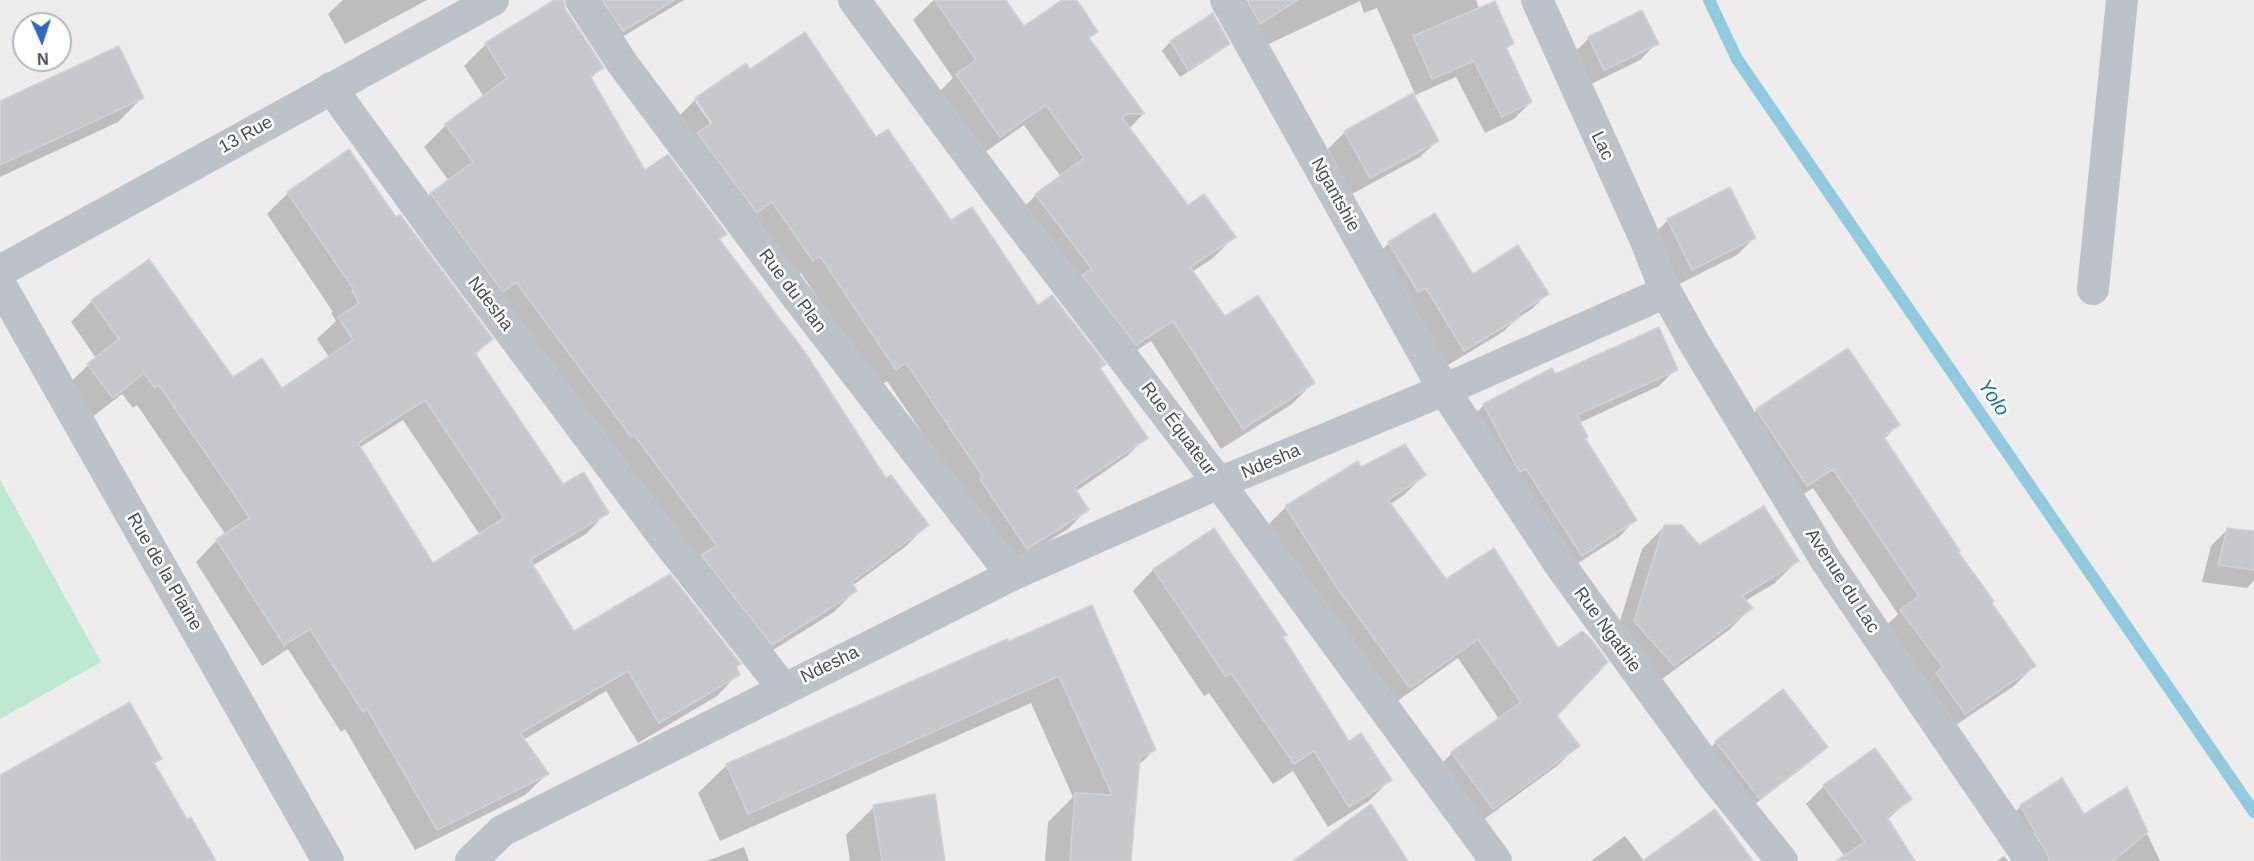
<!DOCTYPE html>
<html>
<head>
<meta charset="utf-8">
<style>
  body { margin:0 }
  #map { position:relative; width:2254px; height:861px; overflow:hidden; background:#eeecec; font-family:Helvetica,sans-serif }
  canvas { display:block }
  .north { position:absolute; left:12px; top:12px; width:60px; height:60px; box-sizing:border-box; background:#fff; border:2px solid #b5b8bc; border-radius:50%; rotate:177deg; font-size:16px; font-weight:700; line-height:24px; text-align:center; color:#474e57 }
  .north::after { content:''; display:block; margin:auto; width:21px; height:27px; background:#2f68c5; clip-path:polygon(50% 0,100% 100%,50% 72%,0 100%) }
</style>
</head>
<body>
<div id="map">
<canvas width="2254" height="861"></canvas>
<div class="north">N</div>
</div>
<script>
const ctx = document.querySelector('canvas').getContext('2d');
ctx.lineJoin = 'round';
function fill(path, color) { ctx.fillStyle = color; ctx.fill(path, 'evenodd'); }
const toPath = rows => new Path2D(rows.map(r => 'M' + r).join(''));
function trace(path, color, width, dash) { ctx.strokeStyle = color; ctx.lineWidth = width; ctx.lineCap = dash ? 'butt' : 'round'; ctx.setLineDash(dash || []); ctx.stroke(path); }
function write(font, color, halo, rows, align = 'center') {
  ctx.font = font + ' Helvetica,sans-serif'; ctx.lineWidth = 5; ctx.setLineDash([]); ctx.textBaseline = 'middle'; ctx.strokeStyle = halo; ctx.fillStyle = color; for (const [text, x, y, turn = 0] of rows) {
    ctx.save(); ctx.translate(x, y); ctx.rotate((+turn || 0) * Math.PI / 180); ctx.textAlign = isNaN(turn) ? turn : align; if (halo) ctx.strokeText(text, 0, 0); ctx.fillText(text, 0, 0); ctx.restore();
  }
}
const green = toPath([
  [0,480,101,662,0,719]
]);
const shadow = toPath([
  [343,0,427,0,345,44,328,14],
  [557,0,562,0,565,10,602,67,590,79,645,172,725,234,718,241,886,480,927,525,905,547,852,586,855,591,834,612,749,665,409,216,430,194,449,181,424,147,446,125,484,97,464,66,486,44],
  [575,0,684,0,605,47],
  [934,0,1004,0,1023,28,1065,0,1075,0,1096,32,1089,39,1143,114,1129,129,1187,207,1234,237,1213,258,1192,272,1224,318,1313,383,1292,404,1221,449,1151,341,1114,365,1015,216,1036,195,1061,177,1024,125,978,157,935,96,953,78,913,20],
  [1233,0,1476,0,1479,9,1512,44,1505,50,1531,102,1514,119,1485,133,1456,77,1413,96,1437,141,1420,157,1352,194,1328,149,1345,132,1415,94,1377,8,1364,13,1360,1,1256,50],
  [1212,15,1228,43,1219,52,1180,77,1162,51,1170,42],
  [1589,38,1657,43,1640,60,1587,86,1572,55],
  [745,65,750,71,876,139,951,222,1099,369,1146,438,1127,456,1075,492,1087,510,1068,529,1008,566,965,496,887,381,877,388,801,273,794,278,677,118,696,99],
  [695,101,698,101,718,128,715,130],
  [142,98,118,122,0,177,0,102],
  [288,193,395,219,491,339,475,355,563,486,607,512,586,534,532,566,573,633,735,668,738,674,717,696,638,743,606,691,523,740,547,774,525,795,415,850,345,729,341,732,288,649,262,666,196,562,217,540,226,535,137,405,133,408,122,394,91,418,66,386,96,358,71,322,92,301,233,379,282,390,329,357,317,339,336,321,331,313,333,312,267,214],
  [403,420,480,535,433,565,359,448],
  [1668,220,1754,238,1737,255,1675,286,1651,237],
  [1389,243,1472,276,1547,294,1532,309,1516,319,1503,332,1448,365,1374,258],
  [1848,350,1898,425,1884,439,1957,552,2034,666,2014,686,1944,733,1881,631,1898,614,1813,488,1787,505,1737,430,1757,410],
  [1676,369,1659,386,1579,423,1584,439,1635,520,1619,537,1564,572,1467,422,1484,405],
  [1360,469,1425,474,1404,495,1389,505,1445,581,1557,650,1555,716,1578,746,1557,766,1472,828,1432,773,1452,753,1499,719,1458,658,1389,707,1266,527,1286,507],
  [1664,527,1699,547,1797,561,1775,583,1745,601,1751,608,1729,630,1651,687,1613,644,1642,549],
  [2228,529,2254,532,2254,580,2247,588,2202,582,2211,546],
  [1213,530,1349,743,1390,780,1369,801,1328,827,1293,771,1273,784,1209,693,1204,696,1133,591,1153,570],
  [1091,607,1154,750,1138,766,1129,861,1045,861,1048,822,1073,797,1031,703,720,841,698,793,727,765],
  [1716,742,1826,747,1809,763,1742,814,1700,759],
  [1824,786,1910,799,1887,820,1913,861,1839,861,1845,857,1806,804],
  [2126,789,2160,861,2022,861,2003,825,2021,806,2084,816],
  [874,807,944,861,850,861,846,835],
  [1625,836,1644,861,1591,861],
  [744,847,749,861,707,861],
  [2004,856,2008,861,1997,861]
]);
const stream = toPath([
  [1709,0,1737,59,2254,812]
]);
const building = toPath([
  [554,0,563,0,566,10,604,68,590,76,645,170,668,154,727,234,719,239,805,352,886,478,891,475,929,525,852,582,857,591,772,645,701,555,717,546,634,435,631,437,516,282,503,292,430,193,473,162,445,124,507,78,485,43,554,0],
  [602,0,675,0,623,31,602,0],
  [935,0,1006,0,1024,26,1062,0,1077,0,1098,32,1089,38,1145,114,1127,114,1122,118,1188,205,1204,194,1236,237,1190,267,1225,316,1258,295,1315,383,1243,429,1173,321,1136,345,1082,275,1092,269,1035,194,1084,158,1046,105,1000,137,956,74,976,60,935,0],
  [1247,0,1297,0,1260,24,1247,0],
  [1495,1,1514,44,1506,47,1532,102,1502,117,1474,61,1432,79,1413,36,1495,1],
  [1642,10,1659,44,1604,70,1588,37,1642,10],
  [1213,13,1230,44,1188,70,1170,41,1213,13],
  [805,32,876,137,888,129,951,220,972,207,1038,305,1052,295,1106,364,1100,368,1148,438,1074,487,1089,510,1027,549,980,479,983,477,906,363,896,370,820,256,813,261,772,202,757,213,697,133,712,123,695,98,746,63,750,69,805,32],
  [119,46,144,98,0,165,0,101,119,46],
  [1413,93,1439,141,1370,178,1344,131,1413,93],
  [349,149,396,217,400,214,493,339,475,353,563,484,584,472,609,513,530,560,574,631,670,574,741,664,736,667,740,675,659,723,628,671,520,733,549,774,437,830,367,709,363,712,310,629,284,645,216,539,250,518,159,385,155,388,144,373,113,398,87,364,119,339,91,300,149,259,233,377,262,358,282,388,353,340,338,317,359,303,352,291,354,290,287,192,349,149],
  [425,400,504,518,433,563,358,443,425,400],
  [1730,187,1756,238,1692,270,1667,219,1730,187],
  [1435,213,1473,274,1518,245,1549,294,1518,313,1520,317,1464,351,1426,288,1418,292,1388,242,1435,213],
  [1659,327,1678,370,1577,415,1588,437,1585,438,1637,520,1582,556,1526,469,1520,472,1515,464,1483,404,1552,368,1555,374,1659,327],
  [1848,348,1900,425,1883,436,1960,551,1958,552,1994,601,1992,603,2036,666,1965,714,1936,673,1943,667,1900,610,1919,596,1833,469,1807,486,1756,409,1848,348],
  [1405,444,1426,475,1388,500,1446,579,1494,548,1558,648,1582,631,1592,640,1608,662,1557,716,1580,746,1493,809,1451,752,1521,702,1478,639,1410,688,1338,589,1285,506,1358,461,1361,467,1405,444],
  [1764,506,1799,561,1742,596,1753,608,1674,666,1634,621,1664,525,1682,525,1699,545,1764,506],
  [1214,528,1287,635,1283,637,1349,741,1361,733,1392,780,1349,807,1314,751,1294,764,1231,673,1226,677,1153,569,1214,528],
  [2227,528,2254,531,2254,570,2218,565,2227,528],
  [1092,605,1156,750,1140,757,1131,861,1070,861,1075,793,1112,795,1059,676,748,814,726,764,1007,639,1009,641,1092,605],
  [1783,689,1828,747,1760,799,1715,741,1783,689],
  [130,702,162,759,154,763,187,819,191,817,216,861,0,861,0,775,130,702],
  [1875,748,1912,799,1887,817,1915,861,1836,861,1865,842,1823,785,1875,748],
  [2062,778,2084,814,2127,787,2148,832,2113,861,2049,861,2046,851,2034,833,2035,832,2020,805,2062,778],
  [935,794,945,861,882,861,873,805,935,794],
  [1371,804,1408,861,1293,861,1371,804],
  [1715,809,1753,861,1642,861,1715,809]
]);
const minor = toPath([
  [581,0,622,63,797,297,1012,575],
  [854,0,1007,206,1219,483,1496,861],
  [1226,0,1444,390,1560,565,1712,774,1782,861],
  [1537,0,1646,241,1666,292,1692,339,1827,562,2031,861],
  [331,88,443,242,660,532,783,688],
  [0,271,493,0],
  [0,284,328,861],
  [2093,289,2122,0],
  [471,861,502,831,1012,575,1219,483,1444,390,1666,292]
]);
const streetNames = [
  ["13 Rue",246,135,-29],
  ["Lac",1602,146,65],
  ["Ngantshie",1335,195,61],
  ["Rue du Plan",792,291,53],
  ["Ndesha",490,304,53],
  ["Rue Équateur",1178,429,53],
  ["Ndesha",1271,462,-23],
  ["Rue de la Plaine",164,572,60],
  ["Avenue du Lac",1842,581,57],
  ["Rue Ngathie",1607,630,54],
  ["Ndesha",830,665,-26]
];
const waterNames = [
  ["Yolo",1993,398,56]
];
fill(green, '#bfe8d1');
fill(shadow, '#0003');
trace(stream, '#91cadf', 12);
fill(building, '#c7c8ce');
trace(building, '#d1d2d7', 1.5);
trace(minor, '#bcc2ca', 32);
write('18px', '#474e57', '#fff', streetNames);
write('italic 20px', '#1d7393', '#fff', waterNames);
</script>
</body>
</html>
